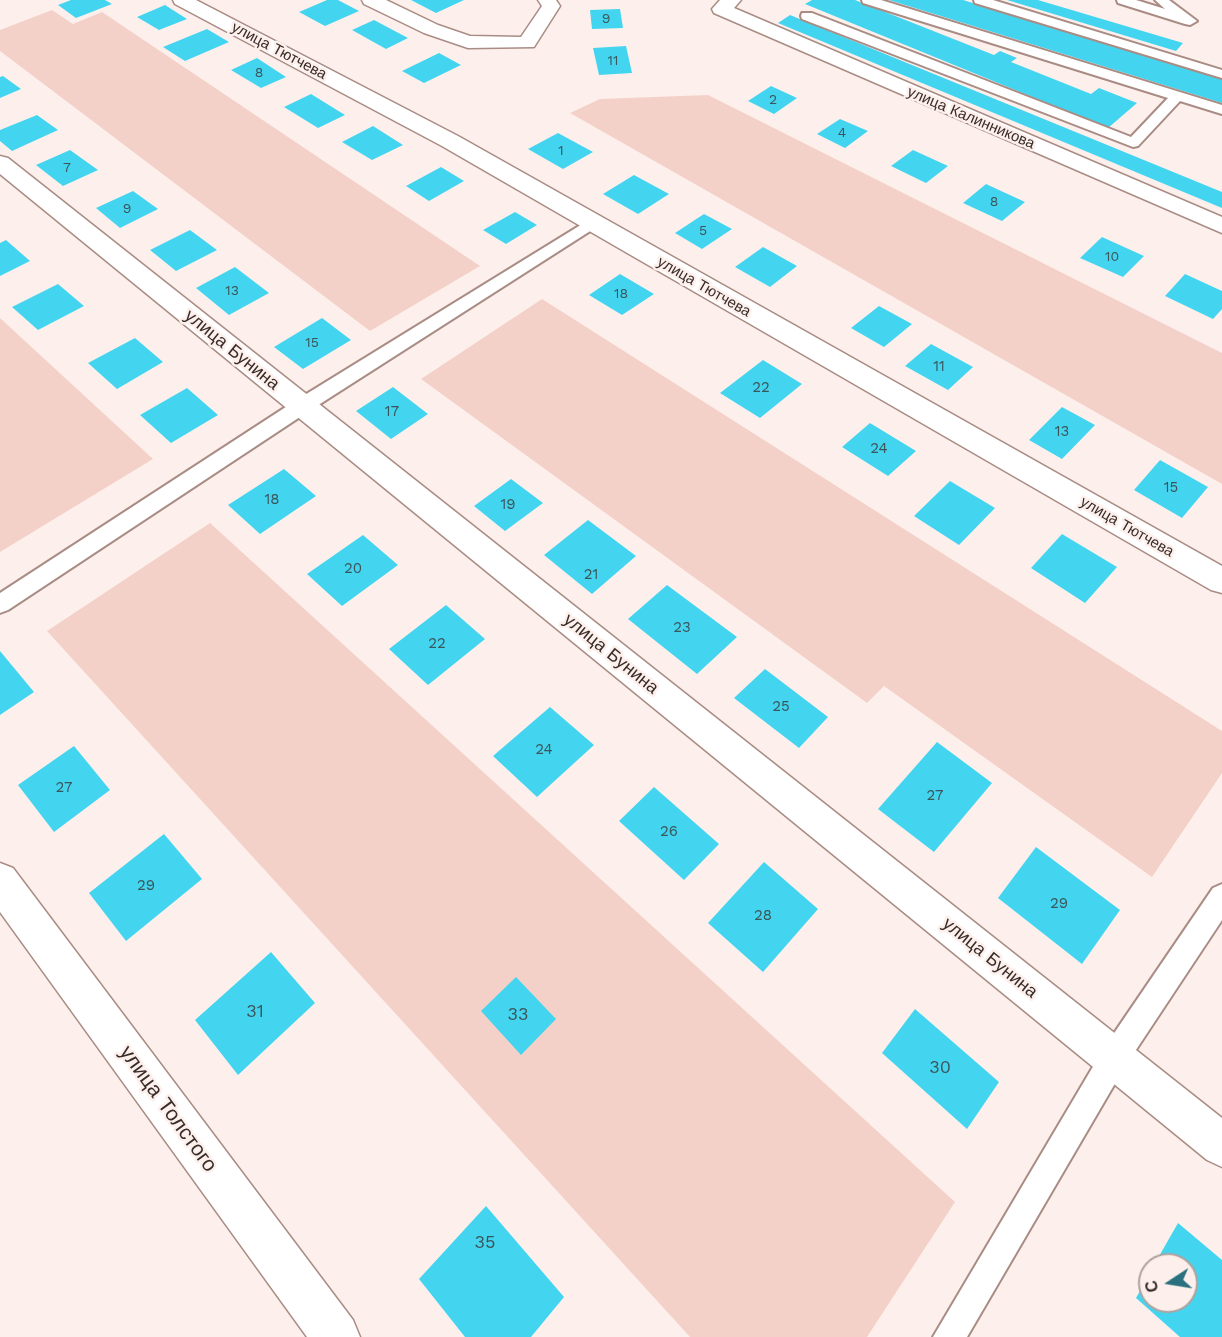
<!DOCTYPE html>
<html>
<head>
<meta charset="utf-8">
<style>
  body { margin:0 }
  #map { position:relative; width:1222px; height:1337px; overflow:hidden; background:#fdf0ec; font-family:"Work Sans",sans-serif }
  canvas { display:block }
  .north { position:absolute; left:1138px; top:1253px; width:60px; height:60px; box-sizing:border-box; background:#fdf0ec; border:2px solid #aea29e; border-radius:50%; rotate:258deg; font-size:16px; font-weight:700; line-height:24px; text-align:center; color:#382c28 }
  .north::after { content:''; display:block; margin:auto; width:21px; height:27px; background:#2a707e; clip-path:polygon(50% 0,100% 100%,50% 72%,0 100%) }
</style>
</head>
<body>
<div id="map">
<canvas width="1222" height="1337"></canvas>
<div class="north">С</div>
</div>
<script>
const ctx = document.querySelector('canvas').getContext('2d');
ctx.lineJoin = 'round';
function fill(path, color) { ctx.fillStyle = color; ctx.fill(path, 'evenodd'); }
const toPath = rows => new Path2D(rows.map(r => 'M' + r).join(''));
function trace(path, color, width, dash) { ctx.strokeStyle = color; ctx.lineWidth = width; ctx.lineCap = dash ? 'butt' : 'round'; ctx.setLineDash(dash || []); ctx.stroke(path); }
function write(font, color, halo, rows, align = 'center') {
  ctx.font = font + ' "Work Sans",sans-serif'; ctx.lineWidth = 5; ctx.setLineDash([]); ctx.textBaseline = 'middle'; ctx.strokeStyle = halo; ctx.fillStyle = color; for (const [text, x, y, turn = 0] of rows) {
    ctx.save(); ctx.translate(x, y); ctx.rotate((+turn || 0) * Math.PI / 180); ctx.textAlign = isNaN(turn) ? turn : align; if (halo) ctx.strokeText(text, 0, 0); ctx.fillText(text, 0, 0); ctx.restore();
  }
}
const green = toPath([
  [52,10,73,24,102,12,480,266,370,331,0,51,0,30],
  [708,95,1222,353,1222,484,570,113,600,99],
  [542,299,1222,731,1222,773,1152,877,884,686,867,703,421,379],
  [0,318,153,459,0,552],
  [210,523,955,1202,867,1337,690,1337,47,631]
]);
const building = toPath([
  [71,0,105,0,112,4,76,18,58,5],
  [327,0,338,0,359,11,325,26,299,12],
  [411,0,464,0,436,13],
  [812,0,855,0,994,55,1000,51,1017,58,1011,62,1091,94,1099,88,1137,103,1108,128,805,4],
  [889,0,963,0,1222,78,1222,103],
  [1007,0,1038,0,1183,43,1176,51],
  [165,5,187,19,159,30,137,17],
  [620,9,623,28,592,29,590,10],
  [790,15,1222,192,1222,208,778,23],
  [374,20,408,38,386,49,352,30],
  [207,29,229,42,185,61,163,47],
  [626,46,632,73,599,75,593,48],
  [439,53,461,65,424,83,402,71],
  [257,58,286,77,261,88,231,70],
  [3,76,21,89,0,98,0,77],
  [771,86,797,98,774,114,748,101],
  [311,94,345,115,318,128,284,107],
  [37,115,58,130,12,151,0,141,0,130],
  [840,119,868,131,845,148,817,134],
  [373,126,403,145,372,160,342,142],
  [558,133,593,152,563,169,528,149],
  [70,150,98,170,63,186,36,165],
  [913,150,948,166,926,183,891,166],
  [441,167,464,181,429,201,406,186],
  [634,175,669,194,638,214,603,194],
  [986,184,1025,202,1002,221,963,203],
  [133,191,158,209,120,228,96,208],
  [515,212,537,225,506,244,483,230],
  [704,214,732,229,702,249,675,233],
  [190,230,217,250,176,271,150,250],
  [1102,237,1144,256,1123,277,1080,258],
  [6,240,30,261,0,276,0,243],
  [763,247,797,266,770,287,735,267],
  [235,267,269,293,229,315,196,288],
  [620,274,654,294,622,315,589,295],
  [1185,274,1222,291,1222,309,1213,319,1165,296],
  [58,284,84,306,38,330,12,307],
  [879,306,912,324,884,347,851,328],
  [322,318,351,340,303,369,274,347],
  [135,338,163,362,117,389,88,363],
  [931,344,973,367,948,390,905,366],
  [763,360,802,384,760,418,720,393],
  [393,387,428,414,391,439,356,411],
  [187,388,218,415,171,443,140,415],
  [1062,407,1095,425,1062,459,1029,440],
  [870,423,916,451,888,476,842,447],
  [1160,460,1208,487,1182,518,1134,490],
  [284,469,316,496,260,534,228,505],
  [511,479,543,503,505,531,474,506],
  [950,481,995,508,959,545,914,516],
  [588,520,636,556,592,594,544,555],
  [1062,534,1117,567,1085,603,1031,568],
  [363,535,398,565,342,606,307,574],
  [667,585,737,637,697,674,628,619],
  [446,605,485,639,428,685,389,649],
  [0,651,34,692,0,715],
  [765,669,828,717,799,748,734,698],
  [550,707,594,745,537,797,493,756],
  [937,742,992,783,934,852,878,809],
  [74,746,110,790,54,832,18,785],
  [654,787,719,844,684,880,619,821],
  [164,834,202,879,126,941,89,893],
  [1036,847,1120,910,1082,964,998,898],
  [764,862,818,909,763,972,708,923],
  [271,952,315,1003,238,1075,195,1020],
  [516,977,556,1019,521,1055,481,1011],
  [915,1009,999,1082,967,1129,882,1053],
  [486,1206,564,1297,531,1337,465,1337,419,1279],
  [1178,1223,1222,1260,1222,1337,1180,1337,1136,1298,1150,1273,1150,1301,1186,1301,1186,1265,1154,1265]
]);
const service = toPath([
  [862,0,881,0,1222,105,1222,114,1180,101,1138,146,1133,147,802,19,801,16,802,13,812,13,1131,137,1168,98,863,3,862,0],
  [974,0,993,0,1222,70,1222,78,975,3,974,0],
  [1117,0,1136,0,1165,9,1155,0,1169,0,1197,21,1190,25,1185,24,1118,3,1117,0],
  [592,218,598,220,600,223,598,226,309,411,8,610,0,613,0,593,295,401,592,218],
  [1222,884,1222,920,1124,1068,967,1337,933,1337,1104,1048,1213,888,1222,884]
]);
const minor = toPath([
  [173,0,196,0,458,136,1222,566,1222,593,1211,590,442,146,175,4,173,0],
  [362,0,386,0,438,25,470,36,521,37,542,6,538,0,556,0,560,6,534,47,468,48,424,33,364,4,362,0],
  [720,0,741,0,734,8,1222,217,1222,233,714,13,712,9,720,0],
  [0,156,8,158,1222,1118,1222,1167,1207,1160,0,174,0,156],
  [0,863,13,868,353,1320,360,1337,307,1337,0,912,0,863]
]);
const farNumbernames = [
  ["9",606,19],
  ["11",613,61],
  ["8",259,73],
  ["2",773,100],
  ["4",842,133],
  ["1",561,151],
  ["7",67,168],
  ["8",994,202],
  ["9",127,209],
  ["5",703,231],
  ["10",1112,257],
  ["13",232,291],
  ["18",621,294],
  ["15",312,343]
];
const farStreetnames = [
  ["улица Тютчева",279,51,28],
  ["улица Калинникова",971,118,23],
  ["улица Тютчева",704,287,30],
  ["улица Тютчева",1127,527,30]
];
const numberNames = [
  ["11",939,367],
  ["22",761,388],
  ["17",392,412],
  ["13",1062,432],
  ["24",879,449],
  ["15",1171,488],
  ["18",272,500],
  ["19",508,505],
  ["20",353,569],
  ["21",591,575],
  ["23",682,628],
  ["22",437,644],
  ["25",781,707],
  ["24",544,750],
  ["27",64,788],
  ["27",935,796],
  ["26",669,832],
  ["29",146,886],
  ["29",1059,904],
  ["28",763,916]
];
const streetNames = [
  ["улица Бунина",232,350,39],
  ["улица Бунина",611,654,39],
  ["улица Бунина",990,958,39]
];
const nearNumbernames = [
  ["31",255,1012],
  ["33",518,1015],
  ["30",940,1068],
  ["35",485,1243]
];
const nearStreetnames = [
  ["улица Толстого",168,1109,54]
];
fill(green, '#f4d1c8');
fill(building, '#43d5f0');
trace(service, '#a98c84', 4);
trace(minor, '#a98c84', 3);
fill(service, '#fff');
fill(minor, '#fff');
write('14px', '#3b565a', null, farNumbernames);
write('15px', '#382c28', '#fdf0ec', farStreetnames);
write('15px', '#3b565a', null, numberNames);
write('18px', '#382c28', '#fdf0ec', streetNames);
write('18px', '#3b565a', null, nearNumbernames);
write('21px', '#382c28', '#fdf0ec', nearStreetnames);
</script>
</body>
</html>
